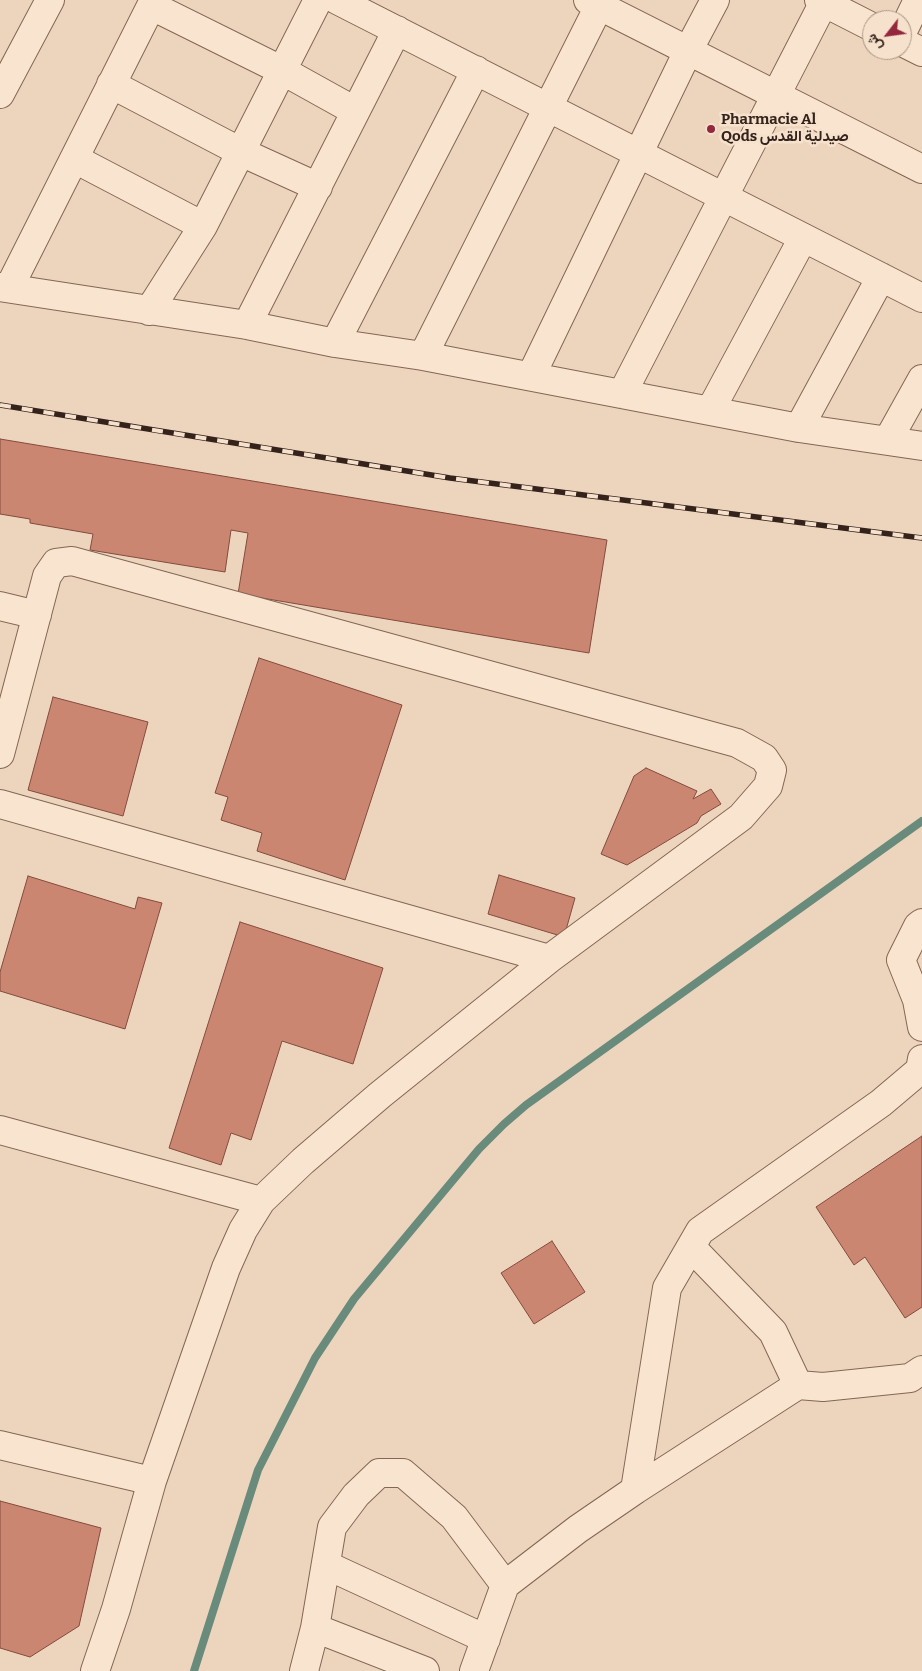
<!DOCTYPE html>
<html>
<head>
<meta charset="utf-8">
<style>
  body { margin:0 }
  #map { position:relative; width:922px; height:1671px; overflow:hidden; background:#edd5bd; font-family:Bitter,Vazirmatn,serif }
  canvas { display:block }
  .north { position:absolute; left:862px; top:10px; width:50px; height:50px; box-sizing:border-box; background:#f5e1cc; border:1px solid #a89585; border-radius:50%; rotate:240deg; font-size:14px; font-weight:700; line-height:20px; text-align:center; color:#34221b }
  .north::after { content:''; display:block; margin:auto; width:18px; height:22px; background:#93273c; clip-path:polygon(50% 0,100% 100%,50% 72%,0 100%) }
</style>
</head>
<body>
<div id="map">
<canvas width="922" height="1671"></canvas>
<div class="north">ش</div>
</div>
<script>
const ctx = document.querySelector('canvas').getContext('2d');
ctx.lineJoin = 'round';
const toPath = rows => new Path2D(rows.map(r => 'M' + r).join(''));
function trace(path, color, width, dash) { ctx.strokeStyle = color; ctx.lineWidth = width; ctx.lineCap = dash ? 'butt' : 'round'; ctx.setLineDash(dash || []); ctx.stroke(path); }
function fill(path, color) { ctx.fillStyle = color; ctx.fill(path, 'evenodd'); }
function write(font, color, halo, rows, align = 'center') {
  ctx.font = font + ' Bitter,Vazirmatn,serif'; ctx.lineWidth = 5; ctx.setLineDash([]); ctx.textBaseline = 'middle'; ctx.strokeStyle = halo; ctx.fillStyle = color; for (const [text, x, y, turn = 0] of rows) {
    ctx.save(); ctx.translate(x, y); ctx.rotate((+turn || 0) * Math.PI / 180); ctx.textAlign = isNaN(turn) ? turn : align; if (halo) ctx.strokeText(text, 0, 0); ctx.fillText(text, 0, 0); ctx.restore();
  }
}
const stream = toPath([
  [194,1671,258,1470,315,1358,354,1299,479,1149,504,1124,526,1105,922,821]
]);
const building = toPath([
  [0,439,607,540,589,653,238,594,248,533,231,530,225,572,90,550,93,534,30,523,30,519,0,514,0,439],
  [259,658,402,705,345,880,257,851,262,833,221,820,228,797,215,793,259,658],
  [53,697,148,722,123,816,28,790,53,697],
  [646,768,697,791,693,799,711,789,721,804,701,816,697,823,627,865,601,854,634,776,646,768],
  [499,875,575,898,564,937,488,914,499,875],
  [28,876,135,909,138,897,162,903,125,1029,0,991,0,972,28,876],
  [240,922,383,968,353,1064,282,1041,251,1140,231,1133,221,1165,169,1148,240,922],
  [922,1136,922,1307,905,1318,865,1257,854,1265,816,1207,922,1136],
  [552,1241,585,1292,534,1324,501,1273,552,1241],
  [0,1501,101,1528,79,1626,30,1657,0,1648,0,1501]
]);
const minor = toPath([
  [337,0,922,298],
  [588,0,922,169],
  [819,0,872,27],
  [152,6,283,71,355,111],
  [902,33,918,0],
  [902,42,922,52],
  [111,84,241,152,318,187],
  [0,94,50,0],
  [75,159,203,226],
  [0,287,247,325,335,343,423,356,799,428,922,446],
  [9,288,154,0],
  [149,311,203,226,318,0],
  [247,325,397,30],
  [335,343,476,70],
  [423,356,602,0],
  [531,376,688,51,715,0],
  [622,394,825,0],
  [710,411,803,238],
  [799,428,881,277],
  [888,440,922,379],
  [0,606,37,615],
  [0,754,47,576,56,563,72,561,737,743,764,758,772,770,768,786,741,817,549,959,380,1095,303,1161,261,1201,243,1230,226,1268,152,1481,116,1609,95,1671],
  [0,804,549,959],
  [922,923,918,926,901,960,917,1000,922,1027],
  [0,1130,261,1201],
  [691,1247,773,1332,798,1385],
  [0,1445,152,1481],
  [635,1490,667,1288,700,1231,881,1103,920,1070,922,1059],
  [326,1565,486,1639],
  [315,1628,332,1527,356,1495,379,1473,403,1473,454,1517,505,1585],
  [304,1671,315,1628,425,1671],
  [474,1671,505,1585,578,1529,635,1490,798,1385,823,1387,910,1378,922,1370]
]);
const rail = toPath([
  [0,405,450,478,922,538]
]);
const markers = [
  [711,129,5,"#93273c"]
];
const poiNames = [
  ["Pharmacie Al",721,120],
  ["Qods صيدلية القدس",721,137]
];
trace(stream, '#688b7c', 8);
fill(building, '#cb8672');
trace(building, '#834b3c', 1);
trace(minor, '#846656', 30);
trace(minor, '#f8e4cf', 28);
trace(rail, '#34221b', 5.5);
trace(rail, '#f5e1cc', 4, [11]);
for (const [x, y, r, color] of markers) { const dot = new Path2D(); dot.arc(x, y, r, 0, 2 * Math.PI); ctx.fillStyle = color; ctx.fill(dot); trace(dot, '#f5e1cc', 2); }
write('bold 15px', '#34221b', '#f5e1cc', poiNames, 'left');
</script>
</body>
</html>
